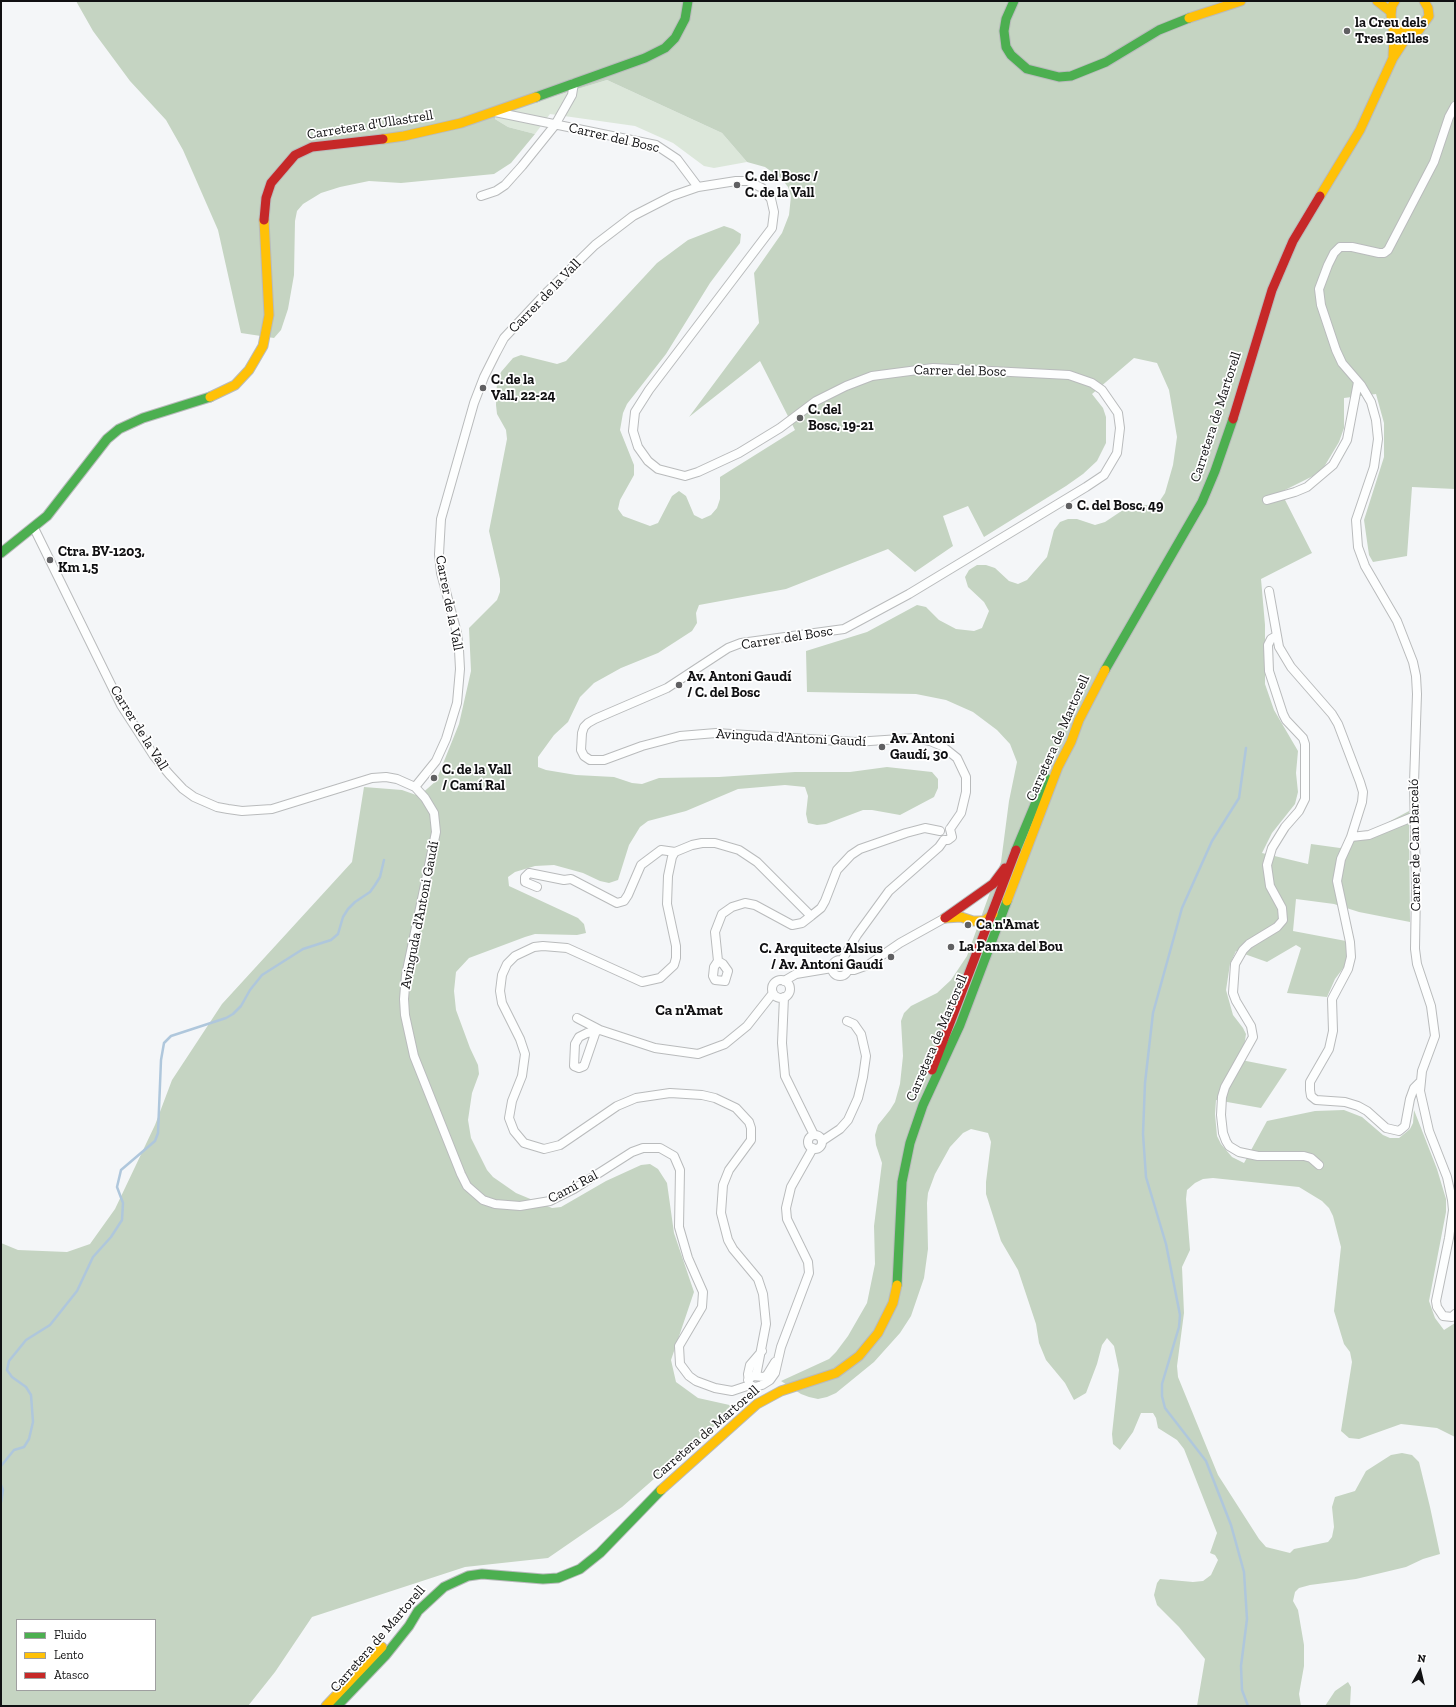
<!DOCTYPE html>
<html>
<head>
<meta charset="utf-8">
<style>
  body { margin:0 }
  #map { position:relative; width:1456px; height:1707px; overflow:hidden; background:#f4f6f8; font-family:"Zilla Slab",serif }
  canvas { display:block }
  .frame { position:absolute; inset:0; border:2px solid #101012; pointer-events:none }
  .legend { position:absolute; left:16px; top:1619px; width:140px; height:72px; box-sizing:border-box; background:#fff; border:1px solid #9f9fa0; margin:0; padding:5px 7px; list-style:none; font-size:12px; color:#101012 }
  .legend li { display:flex; align-items:center; gap:8px; height:20px }
  .legend b { width:20px; border:1px solid #9f9fa0 }
  .north { position:absolute; left:1400px; top:1651px; width:40px; height:40px; -webkit-text-stroke:3px #fff; paint-order:stroke; rotate:8deg; font-size:11px; font-weight:700; line-height:16px; text-align:center; color:#101012 }
  .north::after { content:''; display:block; margin:auto; width:14px; height:18px; background:#101012; clip-path:polygon(50% 0,100% 100%,50% 72%,0 100%) }
</style>
</head>
<body>
<div id="map">
<canvas width="1456" height="1707"></canvas>
<div class="frame"></div>
<ul class="legend">
<li><b style="height:5px;background:#4caf50"></b>Fluido</li>
<li><b style="height:5px;background:#ffc107"></b>Lento</li>
<li><b style="height:5px;background:#c62828"></b>Atasco</li>
</ul>
<div class="north">N</div>
</div>
<script>
const ctx = document.querySelector('canvas').getContext('2d');
ctx.lineJoin = 'round';
function fill(path, color) { ctx.fillStyle = color; ctx.fill(path, 'evenodd'); }
const toPath = rows => new Path2D(rows.map(r => 'M' + r).join(''));
function trace(path, color, width, dash) { ctx.strokeStyle = color; ctx.lineWidth = width; ctx.lineCap = dash ? 'butt' : 'round'; ctx.setLineDash(dash || []); ctx.stroke(path); }
function write(font, color, halo, rows, align = 'center') {
  ctx.font = font + ' "Zilla Slab",serif'; ctx.lineWidth = 3.5; ctx.setLineDash([]); ctx.textBaseline = 'middle'; ctx.strokeStyle = halo; ctx.fillStyle = color; for (const [text, x, y, turn = 0] of rows) {
    ctx.save(); ctx.translate(x, y); ctx.rotate((+turn || 0) * Math.PI / 180); ctx.textAlign = isNaN(turn) ? turn : align; if (halo) ctx.strokeText(text, 0, 0); ctx.fillText(text, 0, 0); ctx.restore();
  }
}
const green = toPath([
  [607,80,722,133,747,162,714,168,704,166,673,143,635,126,550,114,535,134,508,127,495,119,496,114]
]);
const forest = toPath([
  [76,1,1455,1,1455,489,1412,487,1407,556,1373,562,1369,555,1364,520,1384,457,1384,423,1376,394,1344,398,1344,428,1339,442,1324,467,1313,476,1281,492,1312,553,1261,579,1265,625,1265,684,1274,710,1298,751,1296,773,1298,792,1295,804,1272,833,1262,853,1308,864,1311,844,1340,848,1409,811,1410,922,1359,912,1334,904,1296,899,1293,931,1346,941,1347,957,1344,967,1335,979,1327,997,1287,993,1301,948,1296,945,1267,962,1236,951,1230,964,1226,990,1233,1015,1243,1028,1246,1034,1244,1047,1236,1059,1287,1069,1261,1108,1216,1100,1215,1114,1217,1136,1221,1144,1232,1157,1244,1163,1267,1121,1315,1111,1344,1110,1362,1117,1383,1135,1390,1138,1399,1138,1410,1129,1413,1123,1414,1110,1437,1169,1446,1199,1446,1212,1429,1301,1435,1318,1444,1330,1455,1323,1455,1437,1437,1428,1401,1424,1359,1439,1349,1438,1341,1431,1352,1362,1350,1352,1344,1344,1334,1311,1341,1247,1333,1216,1329,1208,1322,1201,1299,1187,1213,1178,1203,1179,1195,1183,1187,1190,1186,1199,1190,1250,1182,1267,1184,1313,1177,1366,1178,1377,1218,1475,1259,1539,1266,1547,1290,1553,1294,1549,1328,1542,1332,1537,1334,1527,1332,1507,1335,1497,1355,1491,1366,1471,1391,1455,1402,1453,1412,1455,1419,1462,1430,1507,1440,1554,1423,1559,1406,1567,1356,1579,1310,1585,1299,1588,1295,1592,1293,1601,1298,1610,1304,1645,1304,1666,1299,1694,1301,1706,1197,1706,1205,1659,1179,1627,1157,1605,1154,1595,1157,1583,1160,1579,1193,1582,1203,1581,1211,1575,1218,1560,1215,1555,1210,1553,1217,1533,1215,1528,1184,1449,1177,1440,1158,1428,1156,1418,1153,1413,1141,1413,1133,1432,1120,1450,1113,1444,1112,1434,1119,1370,1114,1346,1107,1338,1102,1345,1097,1364,1086,1393,1074,1400,1065,1383,1046,1360,1039,1343,1036,1324,1018,1270,1001,1241,986,1194,986,1182,991,1142,988,1133,971,1129,963,1133,950,1147,935,1174,928,1193,927,1203,928,1249,924,1278,911,1316,900,1333,874,1362,836,1393,827,1397,818,1399,809,1397,801,1394,781,1381,829,1359,836,1352,848,1336,867,1303,875,1264,874,1226,882,1163,876,1145,875,1135,878,1125,890,1110,895,1102,900,1084,903,1056,901,1021,904,1013,911,1006,937,993,951,980,967,956,1001,862,1009,801,1017,762,1010,744,997,730,973,712,946,700,916,694,807,692,806,651,867,632,917,605,926,607,939,620,956,629,974,631,982,628,989,611,984,602,968,587,965,577,969,570,977,565,986,565,995,568,1009,581,1018,584,1027,580,1047,557,1054,530,1060,522,1068,519,1077,519,1095,525,1105,522,1129,506,1150,505,1159,502,1165,493,1173,465,1177,437,1169,390,1157,363,1134,358,1092,394,1103,408,1106,417,1106,443,1097,461,1083,474,1066,486,984,537,968,506,943,516,953,546,915,572,888,549,786,589,699,605,696,613,697,623,692,631,658,653,621,668,594,683,580,697,568,722,554,735,538,757,538,767,546,770,576,775,614,777,632,783,642,784,659,778,719,777,795,772,850,772,887,767,932,772,938,779,938,788,934,797,900,815,872,810,863,810,826,824,817,825,808,823,806,814,808,796,805,787,785,785,738,789,686,811,648,821,640,827,629,845,618,880,609,883,600,881,583,873,554,865,535,866,515,872,508,877,509,886,578,918,584,924,586,933,577,935,535,934,525,937,469,958,456,972,454,991,456,1010,470,1048,478,1065,479,1074,472,1093,468,1120,471,1138,487,1170,493,1177,516,1193,552,1208,561,1207,606,1181,641,1165,650,1164,658,1169,667,1183,674,1233,694,1292,671,1360,676,1382,698,1398,734,1406,720,1421,622,1507,548,1558,465,1567,312,1617,275,1672,248,1706,1,1706,1,1243,18,1250,67,1252,90,1244,115,1209,155,1125,172,1080,222,1004,352,862,364,787,402,790,419,796,436,781,459,724,471,671,469,628,497,600,500,592,500,579,489,531,507,439,506,430,497,414,496,405,497,381,501,372,513,358,521,355,557,364,566,361,657,263,688,240,724,226,733,229,741,234,740,243,710,283,666,354,627,404,623,413,620,430,634,465,634,475,620,500,618,509,623,516,650,526,658,523,672,496,679,491,686,496,694,515,702,519,711,515,717,508,720,499,720,477,795,430,760,361,689,417,759,323,754,273,782,233,789,215,791,196,788,187,782,179,765,167,747,162,722,133,607,80,496,114,495,119,508,127,535,134,511,163,494,174,401,183,369,181,340,187,321,193,303,204,297,211,295,221,294,275,288,309,281,330,274,338,241,333,218,230,183,150,166,120,130,81,93,31],
  [17,1620,155,1620,155,1690,17,1690],
  [1348,1682,1351,1687,1350,1706,1325,1706,1335,1691]
]);
const stream = toPath([
  [1246,748,1239,798,1212,841,1182,908,1153,1013,1145,1083,1143,1134,1146,1177,1166,1244,1180,1315,1179,1327,1162,1384,1162,1396,1165,1408,1206,1461,1231,1525,1244,1572,1247,1619,1241,1666,1242,1690,1248,1706],
  [1,1466,14,1450,24,1447,29,1439,33,1422,31,1395,26,1387,12,1377,7,1370,9,1361,26,1340,50,1325,77,1291,93,1257,111,1237,122,1220,123,1203,117,1187,121,1170,155,1141,158,1133,161,1060,164,1043,171,1036,226,1018,233,1014,241,1006,250,990,262,975,303,949,331,940,338,934,343,917,348,909,355,902,370,892,375,885,380,877,384,860],
  [1,1485,3,1490,1,1502]
]);
const street = toPath([
  [1455,106,1449,117,1434,162,1388,250,1384,253,1379,253,1352,247,1340,247,1334,253,1328,265,1319,289,1321,305,1336,350,1342,363,1361,385,1371,402,1376,420,1378,439,1374,467,1356,520,1358,547,1365,566,1397,621,1413,662,1416,676,1417,694,1414,783,1416,888,1415,949,1417,964,1431,1006,1435,1036,1422,1071,1420,1091,1429,1131,1447,1177,1452,1200,1453,1210,1449,1238,1436,1301,1437,1307,1443,1316,1452,1317,1455,1314],
  [495,112,656,145,677,159,698,187],
  [481,196,496,191,505,185,522,166,555,125,572,95,574,83],
  [1267,500,1295,492,1307,487,1333,465,1347,440,1358,382],
  [34,528,121,705,154,756,169,774,183,789,194,797,217,807,228,809,242,811,272,809,372,778,386,777,397,779,415,787,425,798,434,813,436,832,406,975,404,999,405,1015,414,1056,461,1174,467,1186,483,1200,495,1204,520,1206,550,1201,574,1189,632,1152,643,1148,660,1148,674,1156,680,1170,679,1227,688,1258,703,1292,702,1307,679,1346,680,1364,689,1376,696,1381,715,1388,732,1391,750,1385,755,1387,762,1385,770,1380,775,1373,781,1347,809,1273,808,1262,787,1219,786,1208,791,1187,813,1148],
  [1269,591,1279,647,1291,667,1332,714,1338,724,1360,782,1363,792,1362,802,1351,837],
  [1276,636,1271,639,1268,645,1269,671,1283,714,1286,720,1303,738,1305,744,1305,799,1299,811,1285,827,1272,848,1267,865,1270,886,1282,908,1283,920,1277,927,1249,944,1243,950,1235,964,1233,993,1236,1001,1251,1026,1253,1037,1225,1087,1222,1097,1221,1115,1223,1133,1226,1141,1229,1146,1239,1152,1258,1156,1304,1156,1311,1158,1319,1165],
  [415,787,436,761,446,739,457,703,460,669,459,650,457,633,441,573,439,554,441,519,474,403,484,377,496,353,504,338,547,292,595,245,633,216,672,196,698,187,736,181,748,181,762,188,771,199,774,212,772,228,649,390,635,412,633,431,638,447,648,461,658,469,685,476,698,472,739,453,780,428,816,401,846,386,872,376,933,368,1069,375,1092,383,1102,390,1118,413,1120,428,1117,453,1104,475,1086,487,909,594,844,629,741,643,728,648,667,688,595,719,588,723,584,727,582,733,581,750,584,756,590,760,604,760,642,746,680,736,716,733,855,742,915,738,930,741,942,746,957,758,966,777,966,792,961,813,950,829],
  [1415,816,1369,835,1351,837,1341,859,1337,881,1350,942,1351,957,1348,969,1332,999,1333,1031,1329,1049,1310,1082,1310,1090,1311,1096,1316,1100,1345,1102,1358,1106,1367,1111,1386,1128,1399,1131,1405,1126,1410,1099,1414,1088,1420,1082],
  [944,840,948,840,952,837,950,829],
  [537,887,525,882,525,877,529,873,564,880,571,879,617,903,624,901,628,895,641,865,661,850,675,852],
  '832 968a8 8 0 1 1 16 0a8 8 0 1 1-16 0Z',
  [842,960,857,935,889,891,939,847,944,840],
  [718,961,714,967,713,976,715,980,725,981,728,971,723,964,718,961,715,932,722,914,732,907,745,903,755,905,792,925,802,923,811,916],
  [848,970,854,970,868,965,900,943,945,918],
  '772 989a9 9 0 1 1 18 0a9 9 0 1 1-18 0Z',
  [784,981,796,974,832,968],
  [784,997,782,1043,785,1076,814,1135],
  [577,1018,600,1030],
  [596,1031,584,1066,579,1068,574,1066,575,1044,579,1037,587,1033,600,1030,655,1048,698,1054,725,1044,747,1026,773,993],
  '808 1142a7 7 0 1 1 14 0a7 7 0 1 1-14 0Z',
  [822,1141,840,1129,848,1120,858,1098,863,1077,866,1056,861,1034,854,1024,847,1021],
  [756,1376,766,1324,763,1294,758,1279,733,1249,728,1240,721,1213,723,1185,729,1170,751,1140,751,1128,749,1122,736,1108,715,1098,702,1095,670,1093,636,1098,617,1106,560,1145,544,1149,524,1143,514,1131,509,1118,512,1101,522,1076,525,1054,520,1039,502,1003,500,991,502,975,507,964,515,956,534,947,543,946,567,948,642,982,660,978,674,965,676,958,676,946,667,904,668,876,672,857,675,852,692,845,702,843,715,843,739,850,757,862,811,916,821,908,825,901,837,870,851,855,860,849,906,833,925,828,940,831],
  [748,1380,753,1376,764,1377,767,1375,775,1362],
  [749,1383,748,1374,750,1365,762,1351]
]);
const fast = toPath([
  [1014,1,1006,19,1004,31,1006,47,1011,55,1027,69,1059,77,1071,76,1106,62,1159,30,1189,18],
  [536,97,645,58,665,48,675,38,685,19,688,1],
  [1,553,47,516,107,439,119,429,143,418,210,397],
  [1105,670,1202,502,1215,471,1233,419],
  [1016,850,1046,778],
  [897,1285,902,1182,910,1143,923,1105,960,1025,1007,901],
  [337,1706,385,1656,409,1626,418,1611,444,1587,468,1576,482,1574,543,1579,558,1578,580,1569,600,1553,661,1490]
]);
const slow = toPath([
  [1377,1,1391,12],
  [1189,18,1241,1],
  [1393,23,1399,29,1407,32,1419,30,1429,16,1428,8,1424,1],
  [1393,56,1394,36,1391,15,1392,6,1395,1],
  [383,139,404,136,461,123,536,97],
  [1320,196,1360,130,1393,58,1410,32],
  [210,397,235,385,249,370,263,346,269,315,264,220],
  [1007,901,1058,767,1071,742,1079,720,1105,670],
  [945,918,961,917,973,921,984,921,993,914],
  [661,1490,757,1404,781,1391,836,1373,859,1356,878,1333,893,1303,897,1285],
  [326,1706,382,1647]
]);
const jam = toPath([
  [264,220,266,198,271,183,295,155,312,147,383,139],
  [1233,419,1272,290,1293,241,1320,196],
  [945,918,993,884,1005,868],
  [932,1070,1016,850]
]);
const markers = [
  [1347,31,4,"#606062"],
  [737,185,4,"#606062"],
  [483,388,4,"#606062"],
  [800,418,4,"#606062"],
  [1069,506,4,"#606062"],
  [50,560,4,"#606062"],
  [679,685,4,"#606062"],
  [882,747,4,"#606062"],
  [434,778,4,"#606062"],
  [968,925,4,"#606062"],
  [951,947,4,"#606062"],
  [891,957,4,"#606062"]
];
const poiNames = [
  ["la Creu dels",1355,23],
  ["Tres Batlles",1355,39],
  ["C. del Bosc /",745,177],
  ["C. de la Vall",745,193],
  ["C. de la",491,380],
  ["Vall, 22-24",491,396],
  ["C. del",808,410],
  ["Bosc, 19-21",808,426],
  ["C. del Bosc, 49",1077,506],
  ["Ctra. BV-1203,",58,552],
  ["Km 1,5",58,568],
  ["Av. Antoni Gaudí",687,677],
  ["/ C. del Bosc",687,693],
  ["Av. Antoni",890,739],
  ["Gaudí, 30",890,755],
  ["C. de la Vall",442,770],
  ["/ Camí Ral",442,786],
  ["Ca n'Amat",976,925],
  ["La Panxa del Bou",959,947],
  ["C. Arquitecte Alsius",883,949,"right"],
  ["/ Av. Antoni Gaudí",883,965,"right"]
];
const streetNames = [
  ["Carretera d'Ullastrell",370,125,-9],
  ["Carrer del Bosc",614,138,13],
  ["Carrer de la Vall",545,296,-46],
  ["Carrer del Bosc",960,371,1],
  ["Carretera de Martorell",1216,417,-72],
  ["Carrer de la Vall",449,603,79],
  ["Carrer del Bosc",787,638,-9],
  ["Carrer de la Vall",139,728,58],
  ["Avinguda d'Antoni Gaudí",791,738,3],
  ["Carretera de Martorell",1058,738,-66],
  ["Carrer de Can Barceló",1415,845,-91],
  ["Avinguda d'Antoni Gaudí",420,915,-79],
  ["Carretera de Martorell",937,1038,-67],
  ["Camí Ral",573,1187,-28],
  ["Carretera de Martorell",706,1433,-41],
  ["Carretera de Martorell",378,1639,-49]
];
const neighbourhoodNames = [
  ["Ca n'Amat",689,1011]
];
fill(green, '#dce7da');
fill(forest, '#c5d4c2');
trace(stream, '#afc7dc', 2.5);
trace(street, '#b9bbbc', 10);
trace(fast, '#b9bbbc', 11);
trace(slow, '#b9bbbc', 11);
trace(jam, '#b9bbbc', 11);
trace(street, '#fdfefe', 8);
trace(fast, '#4caf50', 9);
trace(slow, '#ffc107', 9);
trace(jam, '#c62828', 9);
for (const [x, y, r, color] of markers) { const dot = new Path2D(); dot.arc(x, y, r, 0, 2 * Math.PI); ctx.fillStyle = color; ctx.fill(dot); trace(dot, '#fff', 1.5); }
write('bold 14px', '#101012', '#fff', poiNames, 'left');
write('14px', '#101012', '#fff', streetNames);
write('bold 15px', '#101012', '#fff', neighbourhoodNames);
</script>
</body>
</html>
